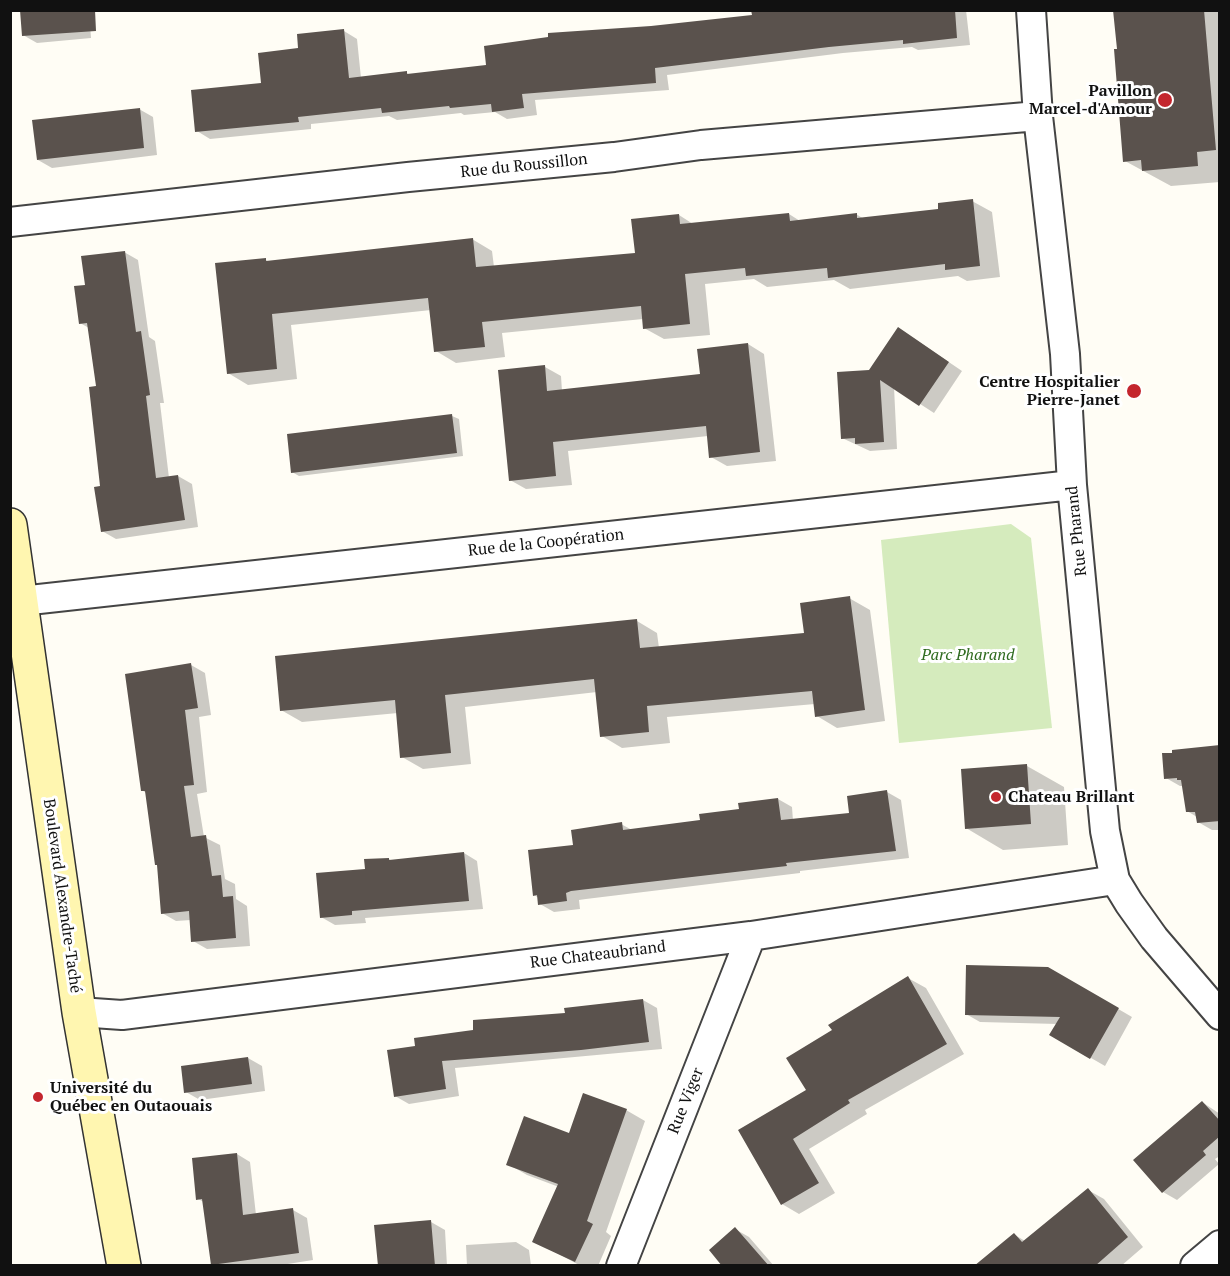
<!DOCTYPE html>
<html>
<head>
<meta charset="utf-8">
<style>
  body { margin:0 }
  #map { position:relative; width:1230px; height:1276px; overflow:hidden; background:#fffdf5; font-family:"PT Serif",serif }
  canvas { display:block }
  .frame { position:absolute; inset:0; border:12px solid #111; pointer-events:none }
</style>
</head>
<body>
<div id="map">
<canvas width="1230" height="1276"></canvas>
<div class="frame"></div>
</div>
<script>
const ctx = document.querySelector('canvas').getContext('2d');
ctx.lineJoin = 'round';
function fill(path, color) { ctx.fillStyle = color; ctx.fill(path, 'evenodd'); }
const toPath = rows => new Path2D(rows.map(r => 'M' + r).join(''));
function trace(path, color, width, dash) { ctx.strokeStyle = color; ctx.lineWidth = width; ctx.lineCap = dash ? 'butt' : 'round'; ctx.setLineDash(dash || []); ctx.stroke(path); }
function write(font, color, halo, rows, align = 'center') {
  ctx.font = font + ' "PT Serif",serif'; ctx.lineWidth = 6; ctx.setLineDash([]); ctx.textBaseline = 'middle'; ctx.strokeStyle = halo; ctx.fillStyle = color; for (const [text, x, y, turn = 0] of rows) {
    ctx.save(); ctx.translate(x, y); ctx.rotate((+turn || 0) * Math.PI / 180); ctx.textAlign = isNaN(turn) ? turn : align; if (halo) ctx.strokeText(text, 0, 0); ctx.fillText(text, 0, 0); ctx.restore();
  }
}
const green = toPath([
  [1011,524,1031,538,1052,728,899,743,881,540]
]);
const shadow = toPath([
  [89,10,91,38,37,43,23,35],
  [753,10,966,10,970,45,918,50,912,47,843,53,667,75,669,90,535,100,537,115,507,119,495,112,464,115,461,113,397,120,389,116,311,124,311,129,210,139,197,131,263,84,300,49,344,31,357,39,361,78,407,73,410,75,488,66,651,28,754,17],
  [1115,10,1220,10,1220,182,1171,186,1125,161],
  [139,109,153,117,157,155,52,168,38,160],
  [972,201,992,212,1000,277,967,281,958,276,850,289,834,280,767,287,754,279,705,284,710,335,664,339,644,328,643,319,502,333,505,357,456,363,436,351,431,310,291,325,297,379,248,385,228,373,266,260,269,262,472,239,492,251,494,267,637,254,679,215,693,224,789,214,800,221,856,214,864,219,940,210],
  [124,252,138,260,149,337,155,341,164,403,160,403,169,478,178,476,192,484,198,527,116,539,102,531,98,387,89,328,80,323,86,286],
  [912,337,962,371,934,413,894,387,897,449,870,451,842,438,870,371],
  [748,344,764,354,776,461,727,466,711,457,708,436,568,451,572,485,526,489,510,480,545,367,561,376,562,391,702,375,699,350],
  [452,416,459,419,463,456,299,476,292,472],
  [849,598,870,610,885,721,837,728,817,716,815,704,667,717,670,743,622,748,602,736,597,692,465,707,471,764,423,769,402,757,398,713,302,722,281,710,637,621,657,633,659,648,806,634],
  [191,665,205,673,211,715,199,717,207,792,197,794,204,837,220,845,225,879,235,884,236,899,247,906,250,946,207,949,193,941,191,920,176,921,162,913,158,866,146,793,142,790],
  [1220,746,1220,830,1212,830,1198,822,1197,817,1187,811,1184,786,1180,786,1166,778,1173,754],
  [1027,766,1064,787,1068,845,1003,850,966,828],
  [887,792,901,800,909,858,800,871,800,873,586,899,579,900,580,909,554,912,540,904,539,898,534,895,575,846,621,824,632,830,702,821,778,799,792,807,793,821,851,815],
  [464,853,477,861,483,909,365,918,366,923,335,925,321,917,389,859,392,861],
  [1048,968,1132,1017,1105,1066,1051,1035,1058,1024,980,1022,966,1014],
  [908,978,926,988,964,1054,865,1110,867,1114,809,1149,835,1193,799,1214,782,1204,740,1130,808,1091,834,1031],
  [643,1000,657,1008,662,1049,455,1068,459,1096,409,1104,395,1096,475,1031],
  [248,1058,262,1066,265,1091,200,1100,186,1092],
  [1202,1102,1220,1114,1220,1156,1215,1159,1219,1164,1177,1200,1163,1192,1135,1160],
  [626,1110,645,1121,606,1232,611,1236,598,1266,581,1266,534,1241,559,1187,527,1175,508,1164],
  [237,1154,250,1162,256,1215,293,1210,307,1218,313,1260,275,1266,214,1266,204,1202,198,1199],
  [1088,1190,1104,1199,1143,1247,1121,1266,977,1266,1015,1235,1025,1241],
  [431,1222,445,1230,447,1266,379,1266],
  [735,1229,749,1237,774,1266,724,1266],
  [516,1242,529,1250,531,1266,467,1266,466,1245]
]);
const building = toPath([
  [20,10,95,10,96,31,22,36],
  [751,10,955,10,957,38,903,44,903,40,829,47,655,68,656,83,522,94,524,108,492,112,491,104,450,108,449,106,382,113,381,108,298,117,299,122,195,132,191,90,261,83,258,53,298,48,297,34,344,29,349,78,407,71,407,74,486,65,484,46,548,37,548,33,651,26,752,15],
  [1113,10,1204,10,1216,150,1197,152,1198,166,1142,171,1141,160,1123,162,1114,49,1117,49],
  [140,108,144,148,37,160,32,120],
  [973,199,980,266,945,270,945,264,828,278,827,268,746,276,745,268,685,274,690,324,643,329,641,306,482,322,485,347,434,352,428,298,272,314,277,369,227,374,215,263,266,258,266,261,473,238,476,267,635,253,631,219,679,214,680,224,789,213,790,221,857,213,857,218,938,209,938,203],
  [125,251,136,332,141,331,150,395,146,396,156,478,178,475,185,520,101,532,94,487,100,486,89,387,96,386,87,323,79,324,74,286,85,285,81,256],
  [898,327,949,362,919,406,880,380,884,442,855,444,855,438,841,439,837,372,869,370],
  [748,343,760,452,709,458,706,426,553,442,556,476,509,481,498,370,545,365,547,391,700,374,697,349],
  [452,414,457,453,291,473,287,434],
  [850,596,865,710,815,717,812,691,647,706,649,732,600,737,594,679,445,695,451,753,400,758,395,700,280,711,275,656,637,619,640,648,804,633,800,603],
  [191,663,198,708,185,710,194,785,184,786,191,837,206,835,212,876,221,875,223,897,233,896,236,938,191,942,189,911,161,914,157,865,155,865,145,791,141,791,125,674],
  [1220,745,1220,821,1197,823,1195,812,1186,812,1181,780,1177,780,1177,778,1164,779,1162,753,1172,753,1172,750],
  [1027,764,1031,824,965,829,961,769],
  [887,790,896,851,786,863,787,866,571,891,566,893,567,901,538,905,537,895,533,896,528,850,573,845,571,830,622,822,623,830,700,820,699,814,739,809,738,803,778,798,781,820,849,813,847,796],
  [464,852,469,901,352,911,352,915,320,918,316,873,365,869,364,859,389,858,389,860],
  [966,965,1048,967,1119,1008,1090,1059,1049,1035,1060,1017,965,1015],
  [908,976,947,1044,848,1100,850,1103,793,1139,819,1183,781,1205,738,1130,806,1090,786,1058,832,1030,828,1025],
  [643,999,649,1042,581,1050,442,1061,446,1089,394,1097,387,1050,415,1046,414,1038,473,1030,473,1020,565,1013,564,1008],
  [248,1057,252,1084,184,1093,181,1066],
  [583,1093,627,1109,587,1221,593,1224,575,1262,532,1242,558,1184,506,1165,524,1116,569,1133],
  [1202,1101,1220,1121,1220,1136,1203,1151,1206,1155,1162,1193,1133,1160],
  [237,1153,243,1215,293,1208,299,1253,211,1265,202,1199,196,1200,192,1158],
  [1088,1188,1128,1237,1095,1266,974,1266,1014,1233,1022,1242],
  [431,1220,435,1266,378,1266,374,1225],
  [735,1227,769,1266,722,1266,709,1250]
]);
const street = toPath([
  [1031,10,1038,116,1065,354,1072,485,1105,831,1115,880,1129,903,1154,938,1220,1015],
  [10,222,408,177,614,157,701,145,1038,116],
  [21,601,1072,485],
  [79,1012,122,1015,751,936,1115,880],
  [621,1266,751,936],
  [1195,1266,1220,1245]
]);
const secondary = toPath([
  [10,525,79,1012,124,1266]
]);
const markers = [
  [1165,100,8,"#c4262e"],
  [1134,391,8,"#c4262e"],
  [996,797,6,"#c4262e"],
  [38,1097,6,"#c4262e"]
];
const poiNames = [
  ["Pavillon",1152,91],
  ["Marcel-d'Amour",1152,109],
  ["Centre Hospitalier",1120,382],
  ["Pierre-Janet",1120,400],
  ["Chateau Brillant",1008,797,"left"],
  ["Université du",50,1088,"left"],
  ["Québec en Outaouais",50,1106,"left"]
];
const streetNames = [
  ["Rue du Roussillon",524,166,-6],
  ["Rue Pharand",1077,531,-96],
  ["Rue de la Coopération",546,543,-6],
  ["Boulevard Alexandre-Taché",62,896,82],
  ["Rue Chateaubriand",598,955,-7],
  ["Rue Viger",686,1101,-68]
];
const parkNames = [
  ["Parc Pharand",968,655]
];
fill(green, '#d5ebbd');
fill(shadow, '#0003');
fill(building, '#5a524d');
trace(street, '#444', 32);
trace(secondary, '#333', 36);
trace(street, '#fff', 28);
trace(secondary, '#fff6b0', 33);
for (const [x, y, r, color] of markers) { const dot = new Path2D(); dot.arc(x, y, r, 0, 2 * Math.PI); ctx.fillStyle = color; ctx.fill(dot); trace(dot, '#fff', 2); }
write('bold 16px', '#111', '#fff', poiNames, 'right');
write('16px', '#111', '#fff', streetNames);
write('italic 16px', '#2f6b1f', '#fff', parkNames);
</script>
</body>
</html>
